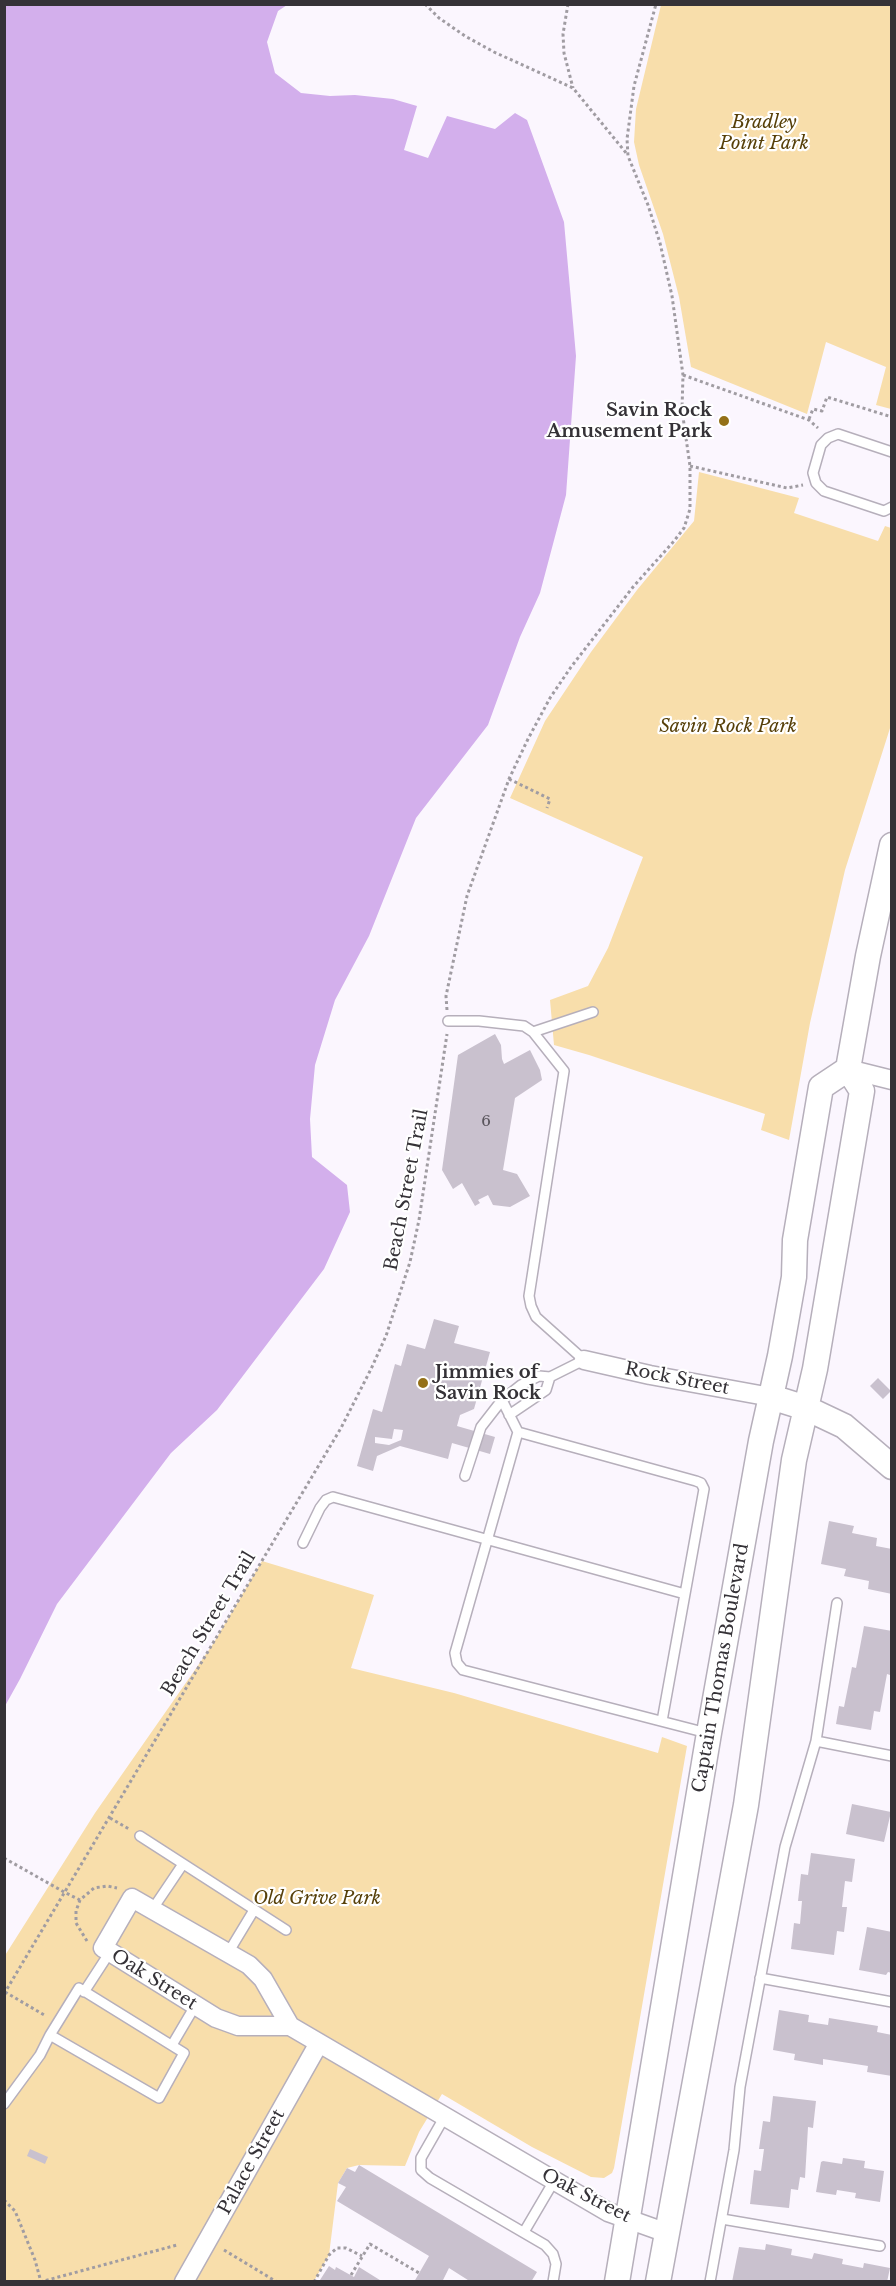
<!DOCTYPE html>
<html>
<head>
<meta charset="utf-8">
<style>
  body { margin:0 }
  #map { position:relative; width:896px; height:2286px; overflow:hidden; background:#fbf6fe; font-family:"Libre Baskerville",serif }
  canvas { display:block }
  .frame { position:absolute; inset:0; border:6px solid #353237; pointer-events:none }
</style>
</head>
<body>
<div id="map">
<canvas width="896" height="2286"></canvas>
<div class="frame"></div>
</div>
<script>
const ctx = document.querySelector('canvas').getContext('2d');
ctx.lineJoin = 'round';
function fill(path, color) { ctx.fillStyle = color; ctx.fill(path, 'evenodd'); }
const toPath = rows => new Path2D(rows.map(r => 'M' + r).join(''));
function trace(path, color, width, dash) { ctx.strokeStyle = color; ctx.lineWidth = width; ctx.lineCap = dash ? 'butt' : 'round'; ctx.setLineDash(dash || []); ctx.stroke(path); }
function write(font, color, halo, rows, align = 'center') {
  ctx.font = font + ' "Libre Baskerville",serif'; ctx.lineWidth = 4.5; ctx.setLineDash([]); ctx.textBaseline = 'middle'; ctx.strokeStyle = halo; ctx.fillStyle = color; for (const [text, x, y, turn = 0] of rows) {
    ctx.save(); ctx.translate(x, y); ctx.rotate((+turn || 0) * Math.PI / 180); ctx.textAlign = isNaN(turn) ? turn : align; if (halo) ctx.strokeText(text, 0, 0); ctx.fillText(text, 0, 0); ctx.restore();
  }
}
const green = toPath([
  [661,5,891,5,891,409,876,405,886,367,826,342,807,414,691,367,679,297,663,234,639,165,634,142,636,109],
  [699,472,799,498,794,513,878,541,885,526,891,528,891,725,845,870,810,1023,789,1140,761,1130,765,1114,589,1055,554,1045,550,1000,588,986,608,948,643,857,510,798,545,721,591,652,637,590,694,521],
  [262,1561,374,1595,351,1668,454,1693,658,1753,662,1737,687,1746,614,2168,612,2173,604,2178,591,2177,532,2147,442,2094,419,2132,405,2166,359,2165,347,2168,338,2183,329,2255,314,2281,5,2281,4,1957,95,1813,213,1644]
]);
const water = toPath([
  [5,4,287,5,278,11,267,42,275,73,301,93,330,96,355,95,393,99,417,106,404,150,428,158,447,116,495,129,515,113,527,120,564,222,576,356,566,495,540,593,520,637,488,725,416,818,369,936,335,1000,315,1065,310,1119,312,1157,347,1185,350,1212,324,1269,217,1410,171,1453,57,1604,20,1679,5,1706]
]);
const building = toPath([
  [495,1034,501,1045,502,1059,504,1064,530,1050,540,1070,542,1080,515,1098,503,1170,517,1174,530,1196,510,1207,493,1205,488,1195,478,1200,480,1203,475,1206,462,1183,453,1189,442,1170,458,1055],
  [434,1319,459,1326,454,1343,490,1352,474,1409,460,1415,457,1426,495,1437,490,1454,452,1443,448,1459,400,1446,377,1456,373,1471,357,1466,373,1409,382,1412,395,1364,401,1366,407,1344,425,1349],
  [394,1429,403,1430,401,1440,389,1445,375,1443,375,1437,392,1439],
  [878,1378,891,1391,883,1399,870,1386],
  [829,1521,854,1526,852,1533,877,1538,876,1546,892,1549,892,1594,868,1589,869,1581,844,1576,846,1569,821,1564],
  [864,1626,892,1631,890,1675,887,1674,880,1712,874,1711,871,1730,836,1724,839,1706,844,1707,852,1667,856,1668],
  [852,1804,891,1812,884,1842,846,1834],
  [811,1853,855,1859,852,1882,845,1881,842,1907,847,1907,844,1932,837,1931,834,1955,791,1949,794,1923,800,1924,802,1901,798,1901,801,1874,808,1875],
  [867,1927,892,1932,892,1973,888,1972,886,1975,859,1970],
  [779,2010,809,2015,808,2022,828,2025,829,2018,878,2026,877,2032,892,2035,892,2076,867,2072,868,2066,823,2059,823,2065,794,2060,795,2054,773,2050],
  [773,2096,816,2101,813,2128,808,2127,805,2178,800,2177,798,2190,791,2189,789,2208,750,2204,754,2170,761,2171,764,2149,759,2149,763,2121,770,2122],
  [30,2149,48,2157,45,2164,27,2156],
  [843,2158,865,2161,864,2168,884,2171,880,2202,855,2198,856,2193,837,2190,836,2195,816,2192,821,2162,823,2161,842,2164],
  [359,2165,537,2272,531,2282,471,2282,449,2268,442,2282,414,2282,429,2256,337,2201,346,2187,338,2183,347,2168,355,2172],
  [766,2244,792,2249,791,2255,812,2259,814,2253,843,2259,842,2264,863,2268,864,2263,890,2268,887,2282,732,2282,739,2247,765,2250],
  [329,2266,335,2270,336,2267,354,2277,359,2267,383,2282,324,2282,320,2280]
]);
const path = toPath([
  [425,4,439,18,465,36,494,52,573,88,627,154],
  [568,4,563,34,564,53,573,88],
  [683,375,809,420,818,428],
  [809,419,813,409,822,411,827,397,892,417],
  [690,466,787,488,803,485],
  [509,779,550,799,547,808],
  [447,1010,446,996,467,896,509,779,528,739,550,698,571,667,633,587,674,541,684,528,690,509,690,466,682,410,683,375,672,296,660,243,648,205,628,156,627,139,634,86,656,4],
  [110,1818,129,1829],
  [4,1858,64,1892,80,1900],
  [87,1941,76,1923,76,1911,80,1900,94,1888,107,1886,117,1888],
  [5,1992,46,2016],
  [4,1994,341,1428,371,1369,386,1336,410,1262,419,1220,447,1034],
  [4,2200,15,2211,35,2260,41,2282],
  [224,2250,277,2282],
  [351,2275,370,2244,419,2273],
  [40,2282,177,2245],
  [314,2282,329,2255,337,2248,346,2248,362,2256]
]);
const lane = toPath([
  [892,452,838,434,828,438,821,445,813,473,816,483,824,491,884,511,892,507],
  [448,1021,479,1021,524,1026,533,1032,564,1071,529,1296,531,1306,536,1317,584,1360,550,1377],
  [533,1032,593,1012],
  [502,1400,518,1432,455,1653,457,1663,463,1670,707,1733],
  [518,1432,696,1481,701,1483,704,1489,662,1721],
  [465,1476,481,1427,502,1400,521,1385,539,1376,550,1377,546,1390,509,1415],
  [303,1543,320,1508,326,1500,333,1497,685,1594],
  [816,1741,892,1756],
  [140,1836,286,1930],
  [152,1910,183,1864],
  [228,1953,254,1910],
  [760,1978,892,2002],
  [84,1992,110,1952],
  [172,2045,195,2006],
  [4,2104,40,2055,50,2035,79,1988,184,2053,159,2098,50,2035],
  [445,2116,421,2158,421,2170,430,2178,545,2245,553,2254,556,2264,553,2282],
  [722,2219,880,2246],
  [524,2232,554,2181],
  [710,2282,734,2150,740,2087,785,1847,816,1741,837,1603]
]);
const street = toPath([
  [848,1069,892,1080],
  [584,1360,650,1375,771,1397],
  [290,2026,263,1979,249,1965,132,1898,103,1948,110,1952,216,2018,238,2026,290,2026,608,2212,667,2233],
  [184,2282,319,2043]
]);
const secondary = toPath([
  [771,1397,806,1408,844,1426,892,1467],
  [617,2282,709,1733,761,1441,780,1356,794,1277,795,1240,821,1087,848,1069],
  [658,2282,746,1805,794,1460,815,1369,862,1091,848,1069,868,956,892,845]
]);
const markers = [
  [724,421,6,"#947018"],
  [423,1383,6,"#947018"]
];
const numberNames = [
  ["6",486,1122]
];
const parkNames = [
  ["Bradley",764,123],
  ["Point Park",764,144],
  ["Savin Rock Park",728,727],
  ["Old Grive Park",317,1899]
];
const poiNames = [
  ["Savin Rock",712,411],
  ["Amusement Park",712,432],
  ["Jimmies of",435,1373,"left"],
  ["Savin Rock",435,1394,"left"]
];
const streetNames = [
  ["Beach Street Trail",407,1190,-79],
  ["Rock Street",677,1379,11],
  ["Beach Street Trail",209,1624,-59],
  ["Captain Thomas Boulevard",721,1668,-80],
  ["Oak Street",154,1980,32],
  ["Palace Street",252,2162,-61],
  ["Oak Street",586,2196,27]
];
fill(green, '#f8deab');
fill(water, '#d3afec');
fill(building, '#c9c1ce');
trace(lane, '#b6afbb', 12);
trace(street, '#b6afbb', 21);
trace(secondary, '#b6afbb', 27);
trace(path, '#a09ca2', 3, [3, 3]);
trace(lane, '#fff', 9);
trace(street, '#fff', 18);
trace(secondary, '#fff', 24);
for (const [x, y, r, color] of markers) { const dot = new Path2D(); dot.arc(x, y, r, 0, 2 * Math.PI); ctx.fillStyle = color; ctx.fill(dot); trace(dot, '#fff', 2); }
write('15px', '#5a565d', null, numberNames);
write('italic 18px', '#574009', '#fff', parkNames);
write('bold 18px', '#353237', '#fff', poiNames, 'right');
write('18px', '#353237', '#fff', streetNames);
</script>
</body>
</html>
